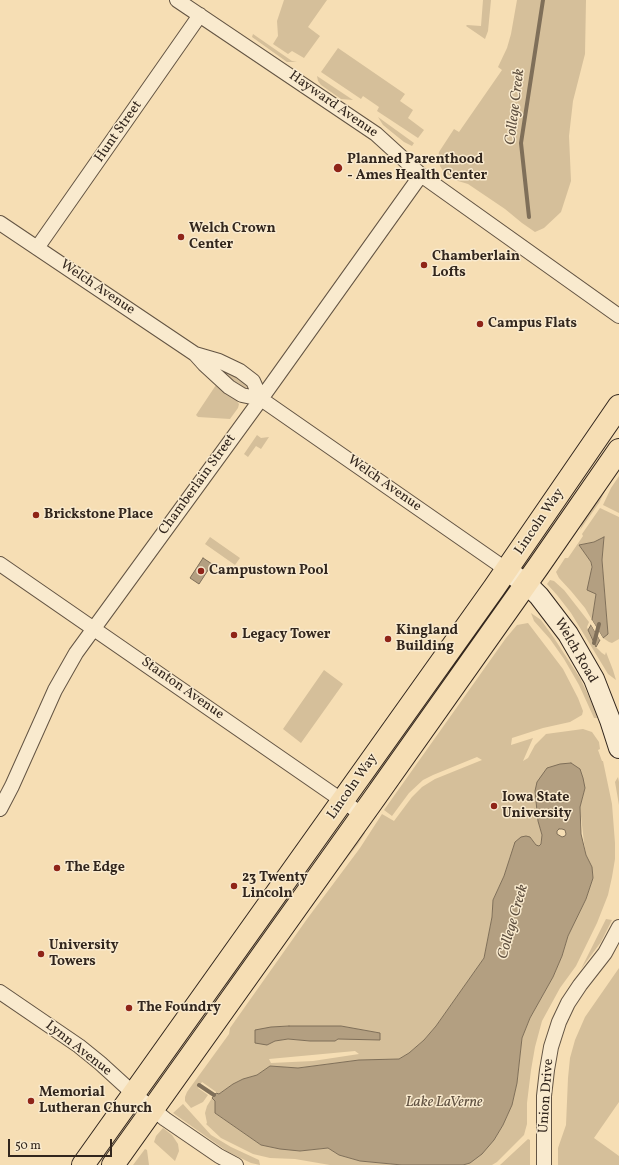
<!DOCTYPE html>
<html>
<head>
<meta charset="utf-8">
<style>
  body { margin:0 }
  #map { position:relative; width:619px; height:1165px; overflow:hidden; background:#f6deb4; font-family:Vollkorn,serif }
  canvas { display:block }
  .scale { position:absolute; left:8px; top:1139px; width:104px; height:18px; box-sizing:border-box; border:2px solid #32261d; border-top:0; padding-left:5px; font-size:12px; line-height:14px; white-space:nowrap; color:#32261d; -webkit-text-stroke:3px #f9eace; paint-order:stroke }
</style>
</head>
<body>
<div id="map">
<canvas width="619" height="1165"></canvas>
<div class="scale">50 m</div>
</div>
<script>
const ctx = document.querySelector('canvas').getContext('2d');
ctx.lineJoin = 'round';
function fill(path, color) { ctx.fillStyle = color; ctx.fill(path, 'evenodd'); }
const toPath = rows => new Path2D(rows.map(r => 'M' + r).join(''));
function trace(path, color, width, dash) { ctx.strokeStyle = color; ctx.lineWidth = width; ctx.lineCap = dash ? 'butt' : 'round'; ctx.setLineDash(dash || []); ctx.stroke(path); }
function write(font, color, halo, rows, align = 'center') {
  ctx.font = font + ' Vollkorn,serif'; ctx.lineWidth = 3; ctx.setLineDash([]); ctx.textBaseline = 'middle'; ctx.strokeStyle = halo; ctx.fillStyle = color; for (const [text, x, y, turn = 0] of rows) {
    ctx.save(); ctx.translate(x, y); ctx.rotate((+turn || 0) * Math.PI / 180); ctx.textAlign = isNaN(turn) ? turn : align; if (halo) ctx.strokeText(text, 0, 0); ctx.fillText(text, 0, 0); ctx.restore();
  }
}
const green = toPath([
  [284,0,327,0,308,27,320,36,304,58,292,51,288,54,273,44,278,36,277,21],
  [483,0,491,0,488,31,485,39,466,26,467,25,481,26],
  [517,0,586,0,585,54,573,101,569,136,571,181,561,212,544,228,535,232,522,223,505,209,468,184,458,181,443,171,440,166,438,158,439,152,454,129,459,132,502,70,498,67,507,48,511,34],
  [253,34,292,61,297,62,287,62,252,37],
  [338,48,405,94,400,101,413,110,408,118,424,130,418,138,377,111,379,107,363,96,361,99,321,72],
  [317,76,353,100,341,99,321,85,318,81],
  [378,117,414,143,412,146,404,142,383,125],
  [225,370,238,375,248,385,245,389,233,383,223,372],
  [216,385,236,400,239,404,238,408,230,419,198,417,196,415],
  [257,435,261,438,269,437,261,449,256,446,248,457,244,454],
  [619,476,619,513,603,505,611,488],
  [607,487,599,503,580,530,585,515],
  [600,508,619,517,619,639,612,643,609,642,603,638,608,633,602,560,604,538,594,542,579,545,591,562,591,572,596,594,592,620,585,608,571,591,559,578,556,572,565,558,568,558,583,536,582,534],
  [210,537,240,558,235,565,205,544],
  [550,580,554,581,564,590,589,622,587,627,590,635,596,647,602,653,605,655,606,652,613,670,616,680,608,674,571,613,557,595,547,584],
  [531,613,541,620,554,638,580,678,599,718,594,718,579,685,564,659,550,639,534,621],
  [528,623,563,669,578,698,583,711,582,715,570,722,543,728,512,738,511,745,533,738,523,761,528,758,535,745,546,734,583,729,592,732,599,742,600,749,598,750,602,761,603,761,612,804,615,843,615,859,612,877,608,895,597,923,576,966,560,988,542,1021,535,1047,531,1070,527,1103,527,1124,524,1135,497,1162,492,1165,463,1165,470,1163,494,1140,503,1125,512,1105,517,1083,522,1038,530,1018,553,977,562,956,568,936,586,899,593,878,592,867,586,855,584,843,580,807,585,788,535,791,538,821,542,835,541,844,539,846,536,845,530,837,510,857,504,876,493,900,492,917,484,958,436,1026,424,1040,409,1053,399,1059,359,1060,298,1068,270,1066,257,1075,243,1079,233,1084,219,1094,202,1082,198,1088,208,1095,203,1102,191,1108,185,1101,185,1097,187,1092,229,1034,230,1028,307,919,360,848,382,814,394,821,412,797,422,787,435,779,482,760,477,757,433,775,423,780,409,793,392,816,384,810,506,638,517,625],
  [289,1026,341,1026,380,1033,380,1039,338,1039,335,1041,310,1041,288,1039,275,1041,267,1045,271,1027],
  [355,1051,359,1054,313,1061,271,1063,269,1059],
  [324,670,343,684,301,743,283,729],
  [423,703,426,705,409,737,373,786,367,782],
  [618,777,619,782,619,805,615,782],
  [362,831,365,833,358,844,344,862,226,1026,227,1020],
  [292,888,294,889,278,919,216,1003,232,974],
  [606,919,612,920,601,942,581,969],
  [619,968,619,1102,594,1138,619,1156,619,1165,558,1165,558,1148,566,1125,568,1078,570,1058,575,1040,585,1017],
  [212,1098,215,1100,215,1113,261,1145,300,1151,328,1148,339,1155,360,1161,402,1165,330,1165,295,1159,270,1158,253,1154,221,1138,206,1124,207,1123,205,1113,207,1106],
  [183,1104,211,1135,231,1147,259,1160,260,1165,251,1163,228,1152,173,1113],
  [163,1128,172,1135,178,1144,179,1151,175,1161,154,1142,156,1136],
  [528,1139,530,1140,530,1165,500,1165],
  [145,1149,147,1150,149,1165,133,1165]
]);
const water = toPath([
  [604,537,602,560,608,634,603,638,592,620,596,594,587,590,592,567,591,562,579,545,594,542,604,537],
  [203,558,212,564,199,584,190,578,203,558],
  [591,625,600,640,596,647,588,630,591,625],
  [571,763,580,769,583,778,585,788,580,807,581,834,586,855,592,867,593,878,586,899,568,936,562,956,553,977,530,1018,522,1038,517,1083,512,1105,503,1125,494,1140,482,1154,470,1163,463,1165,402,1165,360,1161,339,1155,328,1148,300,1151,280,1149,261,1145,215,1113,215,1101,212,1098,216,1093,219,1094,233,1084,243,1079,257,1075,270,1066,298,1068,359,1060,399,1059,409,1053,424,1040,436,1026,484,958,492,917,493,900,504,876,515,842,521,837,526,836,530,837,536,845,539,846,541,844,542,835,538,821,535,791,537,782,547,768,560,764,571,763],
  [559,829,562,829,565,830,566,834,565,836,562,837,557,834,557,831,559,829],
  [289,1026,341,1026,380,1033,380,1040,338,1039,335,1041,310,1041,288,1039,275,1041,267,1045,255,1043,255,1030,271,1027,289,1026]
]);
const pier = toPath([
  [592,620,603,638,600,640,590,623,591,623,590,621]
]);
const stream = toPath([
  [529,217,521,143,543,0],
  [594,643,599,624],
  [199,1085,214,1095]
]);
const street = toPath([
  [177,0,376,134,421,175,619,316],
  [0,223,195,354,204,364,229,387,242,395,261,399,507,570],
  [37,248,200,15],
  [195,354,219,361,240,371,253,381,261,399],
  [0,564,363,815],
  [0,809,12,786,55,690,76,653,261,399,421,175],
  [0,992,79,1046,100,1063,134,1094,165,1119,219,1156,236,1165],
  [544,1165,544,1096,547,1070,551,1047,559,1022,568,1003,580,985,605,953,619,927]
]);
const secondary = toPath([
  [507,570,532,589,539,596,568,634,594,679,610,720,619,748]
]);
const primary = toPath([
  [83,1165,494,588,619,406],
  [113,1165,376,796,538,567,619,450]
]);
const markers = [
  [338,168,5,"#8f2418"],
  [181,237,4,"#8f2418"],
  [424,265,4,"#8f2418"],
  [480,324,4,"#8f2418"],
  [36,515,4,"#8f2418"],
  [201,571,4,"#8f2418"],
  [234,635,4,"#8f2418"],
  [388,639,4,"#8f2418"],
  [494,806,4,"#8f2418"],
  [57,868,4,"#8f2418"],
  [234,886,4,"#8f2418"],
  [41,954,4,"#8f2418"],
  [129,1008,4,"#8f2418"],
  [31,1101,4,"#8f2418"]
];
const streetNames = [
  ["Hayward Avenue",333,105,35],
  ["Hunt Street",119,132,-55],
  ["Welch Avenue",97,288,34],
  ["Welch Avenue",384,484,35],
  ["Chamberlain Street",198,485,-54],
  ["Lincoln Way",540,522,-56],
  ["Welch Road",575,651,60],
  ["Stanton Avenue",182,689,35],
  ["Lincoln Way",353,787,-55],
  ["Lynn Avenue",78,1049,38],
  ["Union Drive",547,1096,-86]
];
const poiNames = [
  ["Planned Parenthood",347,160],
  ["- Ames Health Center",347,176],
  ["Welch Crown",189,229],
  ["Center",189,245],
  ["Chamberlain",432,257],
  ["Lofts",432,273],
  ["Campus Flats",488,324],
  ["Brickstone Place",44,515],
  ["Campustown Pool",209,571],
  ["Kingland",396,631],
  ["Building",396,647],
  ["Legacy Tower",242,635],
  ["Iowa State",502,798],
  ["University",502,814],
  ["The Edge",65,868],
  ["23 Twenty",242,878],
  ["Lincoln",242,894],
  ["University",49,946],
  ["Towers",49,962],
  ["The Foundry",137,1008],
  ["Memorial",39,1093],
  ["Lutheran Church",39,1109]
];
const waterNames = [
  ["College Creek",516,107,-83],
  ["College Creek",514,922,-74],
  ["Lake LaVerne",444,1103]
];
fill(green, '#d5bf9a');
fill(water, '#b39f81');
trace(water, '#7f6f59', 1);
fill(pier, '#f6deb4');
trace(stream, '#7f6f59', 4);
trace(street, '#635443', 16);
trace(secondary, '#32261d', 22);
trace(primary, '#32261d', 24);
trace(street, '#f9eace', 14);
trace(secondary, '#f9eace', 20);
trace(primary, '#f6deb4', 22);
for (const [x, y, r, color] of markers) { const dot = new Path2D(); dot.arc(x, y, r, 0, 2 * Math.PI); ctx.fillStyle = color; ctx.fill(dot); trace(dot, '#f9eace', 1.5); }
write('14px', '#32261d', '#f9eace', streetNames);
write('bold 14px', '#32261d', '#f9eace', poiNames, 'left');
write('italic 15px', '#5f5040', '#f9eace', waterNames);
</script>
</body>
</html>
